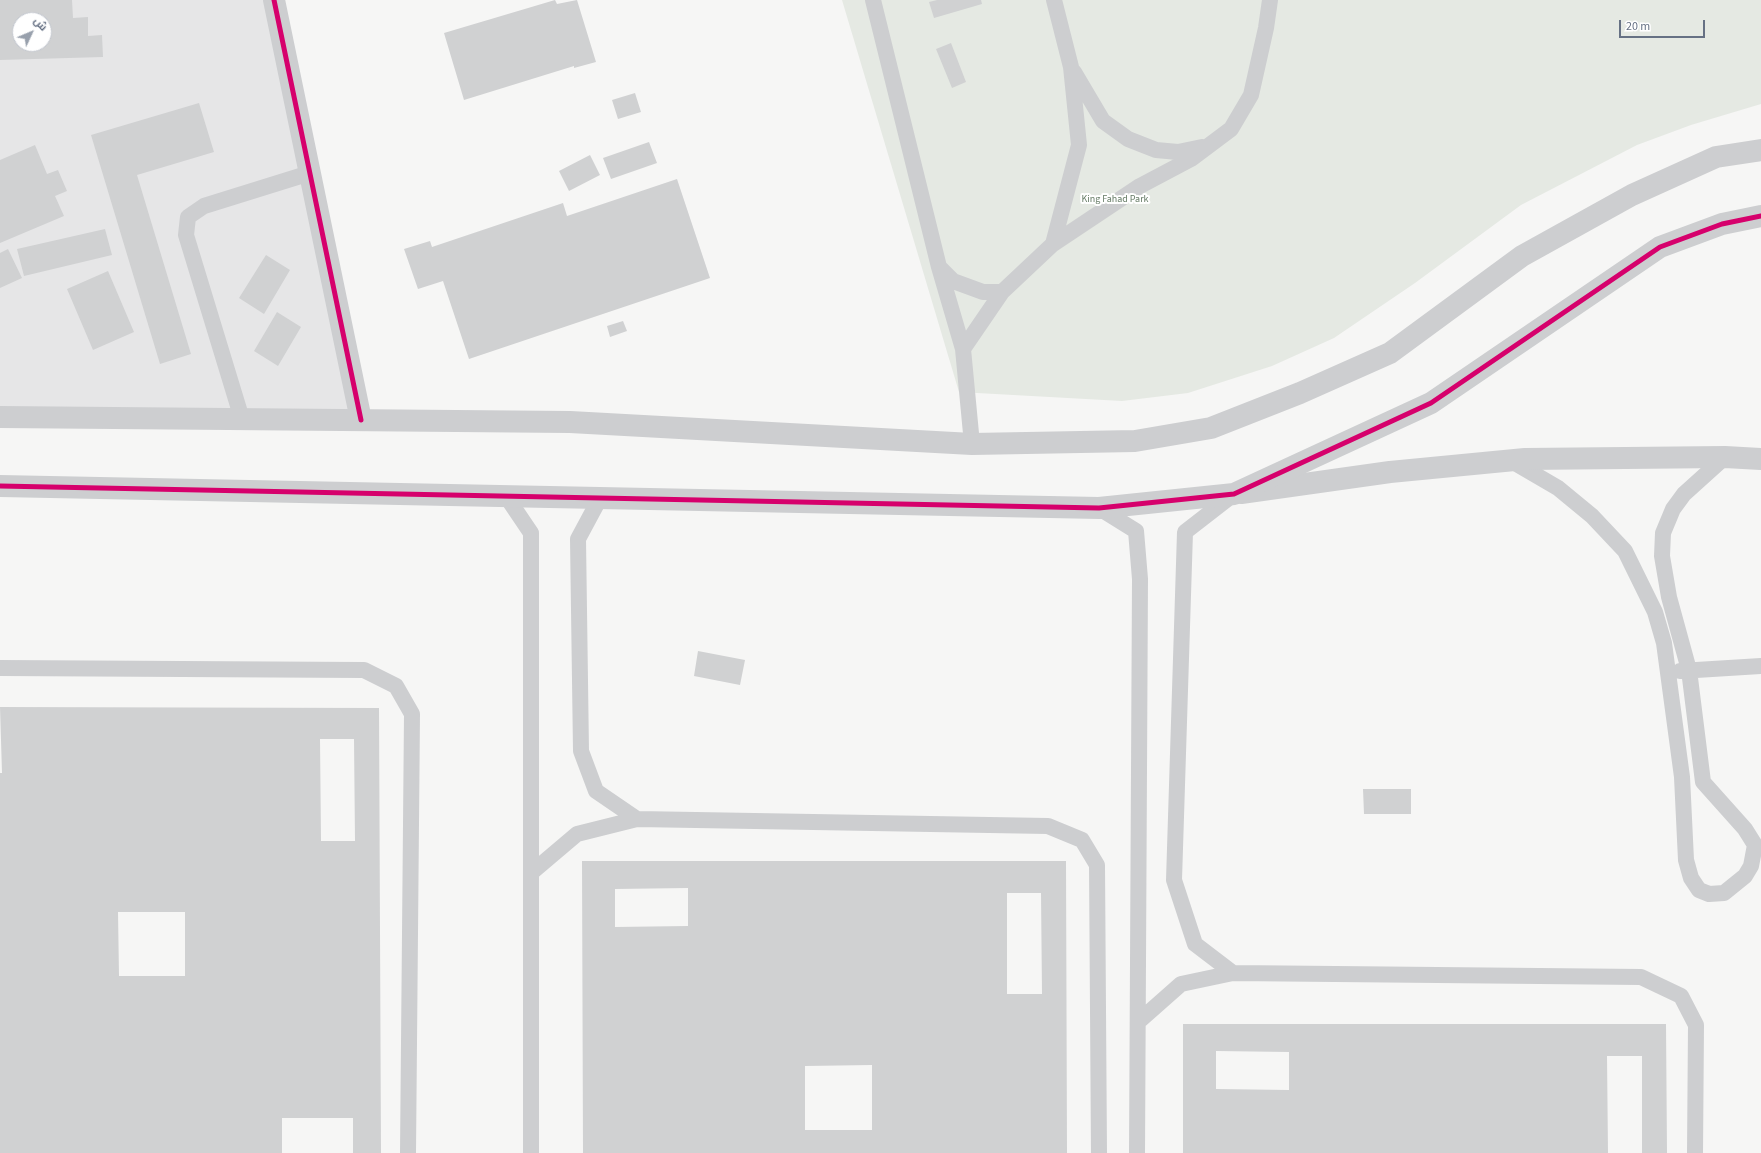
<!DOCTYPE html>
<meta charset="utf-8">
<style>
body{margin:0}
#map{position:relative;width:1761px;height:1153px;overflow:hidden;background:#f6f6f5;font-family:"Source Sans 3",Cairo,sans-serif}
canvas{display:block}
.north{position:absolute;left:12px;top:12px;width:40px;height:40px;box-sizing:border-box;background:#fff;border:1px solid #c2c6ce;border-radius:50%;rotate:46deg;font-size:11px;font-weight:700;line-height:16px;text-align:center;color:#667184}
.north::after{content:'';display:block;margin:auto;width:14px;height:18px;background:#98a0ac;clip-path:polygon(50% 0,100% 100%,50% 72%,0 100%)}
.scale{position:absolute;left:1619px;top:20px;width:86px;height:18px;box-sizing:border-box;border:2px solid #667184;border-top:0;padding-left:5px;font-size:12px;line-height:14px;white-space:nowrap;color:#667184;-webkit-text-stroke:3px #fff;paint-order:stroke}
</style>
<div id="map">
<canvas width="1761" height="1153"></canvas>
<div class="north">ش</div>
<div class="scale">20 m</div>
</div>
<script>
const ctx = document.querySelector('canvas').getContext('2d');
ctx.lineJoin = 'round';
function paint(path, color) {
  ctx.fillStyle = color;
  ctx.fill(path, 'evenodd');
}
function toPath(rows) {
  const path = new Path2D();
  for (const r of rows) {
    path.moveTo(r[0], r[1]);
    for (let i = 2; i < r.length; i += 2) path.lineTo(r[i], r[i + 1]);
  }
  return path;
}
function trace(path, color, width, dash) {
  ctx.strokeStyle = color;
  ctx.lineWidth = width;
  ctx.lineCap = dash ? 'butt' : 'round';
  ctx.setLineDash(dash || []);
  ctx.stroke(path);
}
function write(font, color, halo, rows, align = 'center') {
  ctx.font = font + ' "Source Sans 3",sans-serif';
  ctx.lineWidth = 4;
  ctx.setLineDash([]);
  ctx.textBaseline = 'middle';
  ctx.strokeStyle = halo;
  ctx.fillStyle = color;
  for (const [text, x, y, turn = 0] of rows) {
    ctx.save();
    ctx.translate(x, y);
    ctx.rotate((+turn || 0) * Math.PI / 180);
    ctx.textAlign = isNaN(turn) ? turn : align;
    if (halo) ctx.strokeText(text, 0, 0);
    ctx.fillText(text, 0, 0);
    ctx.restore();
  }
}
paint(toPath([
 [0,0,274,0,361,420,0,417],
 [20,20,44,20,44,44,20,44]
]), '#e6e6e7');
paint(toPath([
 [842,0,1761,0,1761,104,1691,125,1637,145,1521,205,1415,283,1334,338,1272,366,1188,393,1122,401,959,392]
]), '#e5e9e3');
paint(toPath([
 [0,0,72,0,73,18,88,17,88,36,102,35,103,57,0,60],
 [20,20,44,20,44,44,20,44],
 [555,0,557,4,577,0,596,62,574,68,574,66,464,100,444,33],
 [937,0,981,0,982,4,934,18,929,2],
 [951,43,966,82,952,88,936,49],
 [635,93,641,112,618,119,612,100],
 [199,103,214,152,137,175,191,354,160,364,91,135],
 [649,142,657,163,611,179,603,158],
 [35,145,47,174,58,170,67,191,55,196,64,216,0,243,0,160],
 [590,155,600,175,569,191,559,171],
 [677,179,710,278,469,359,443,281,418,289,404,249,430,241,432,247,563,203,567,216],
 [105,229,112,255,24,276,17,249],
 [8,249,22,278,0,288,0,253],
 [266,255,290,270,264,314,239,298],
 [108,271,134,332,93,350,67,289],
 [277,312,301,327,278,366,254,351],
 [623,321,627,331,610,337,607,326],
 [698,651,745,660,740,685,694,676],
 [0,707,379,708,381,1153,353,1153,353,1118,282,1118,282,1153,0,1153,0,773,2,773],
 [320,739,354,739,355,841,321,841],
 [118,912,185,912,185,976,119,976],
 [1363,789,1411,789,1411,814,1364,814],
 [582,861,1066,861,1067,1153,583,1153],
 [688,888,688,926,615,927,615,889],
 [1007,893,1041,893,1042,994,1007,994],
 [872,1065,872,1130,805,1130,805,1066],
 [1183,1024,1666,1024,1667,1153,1642,1153,1642,1056,1607,1056,1608,1153,1183,1153],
 [1216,1051,1289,1052,1289,1090,1216,1089]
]), '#d0d1d2');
trace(toPath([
 [873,0,939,267,963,349],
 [1074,72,1103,121,1128,139,1156,150,1178,152,1202,147],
 [1053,244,1079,145,1071,67,1054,0],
 [939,267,953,281,983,292,1002,292],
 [242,419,186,235,188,217,204,206,310,173],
 [972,444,963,349,1002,292,1053,244,1140,186,1191,159,1231,129,1251,95,1266,28,1270,0],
 [1510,460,1558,488,1592,516,1625,551,1655,612,1664,643,1682,777,1686,860,1691,878,1699,890,1709,894,1724,893,1745,876,1751,866,1755,845,1745,829,1703,782,1689,670,1669,597,1662,556,1663,533,1673,509,1684,494,1725,457],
 [1234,494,1185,532,1174,880,1195,944,1233,973,1641,977,1681,996,1696,1025,1695,1153],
 [506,496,531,533,531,1153],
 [600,498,578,539,581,751,596,791,637,819,1048,826,1082,840,1097,865,1099,1153],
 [1099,508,1136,531,1140,579,1137,1153],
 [0,668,364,670,396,686,412,714,408,1153],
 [1680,671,1761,666],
 [531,873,577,834,637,819],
 [1138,1022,1181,984,1233,973]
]), '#cdced0', 16);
trace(toPath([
 [274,0,361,420],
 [1241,493,1390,472,1525,459,1725,457,1761,459]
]), '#cdced0', 22);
trace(toPath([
 [0,417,570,422,972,444,1135,441,1211,428,1300,393,1390,353,1522,256,1632,195,1716,157,1761,150],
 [0,486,1099,508,1234,494,1431,403,1660,247,1722,224,1761,216]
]), '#cdced0', 22);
trace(toPath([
 [274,0,361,420],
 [0,486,1099,508,1234,494,1431,403,1660,247,1722,224,1761,216]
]), '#d6006c', 5);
write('10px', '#657b65', '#fff', [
 ["King Fahad Park",1115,200]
]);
</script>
